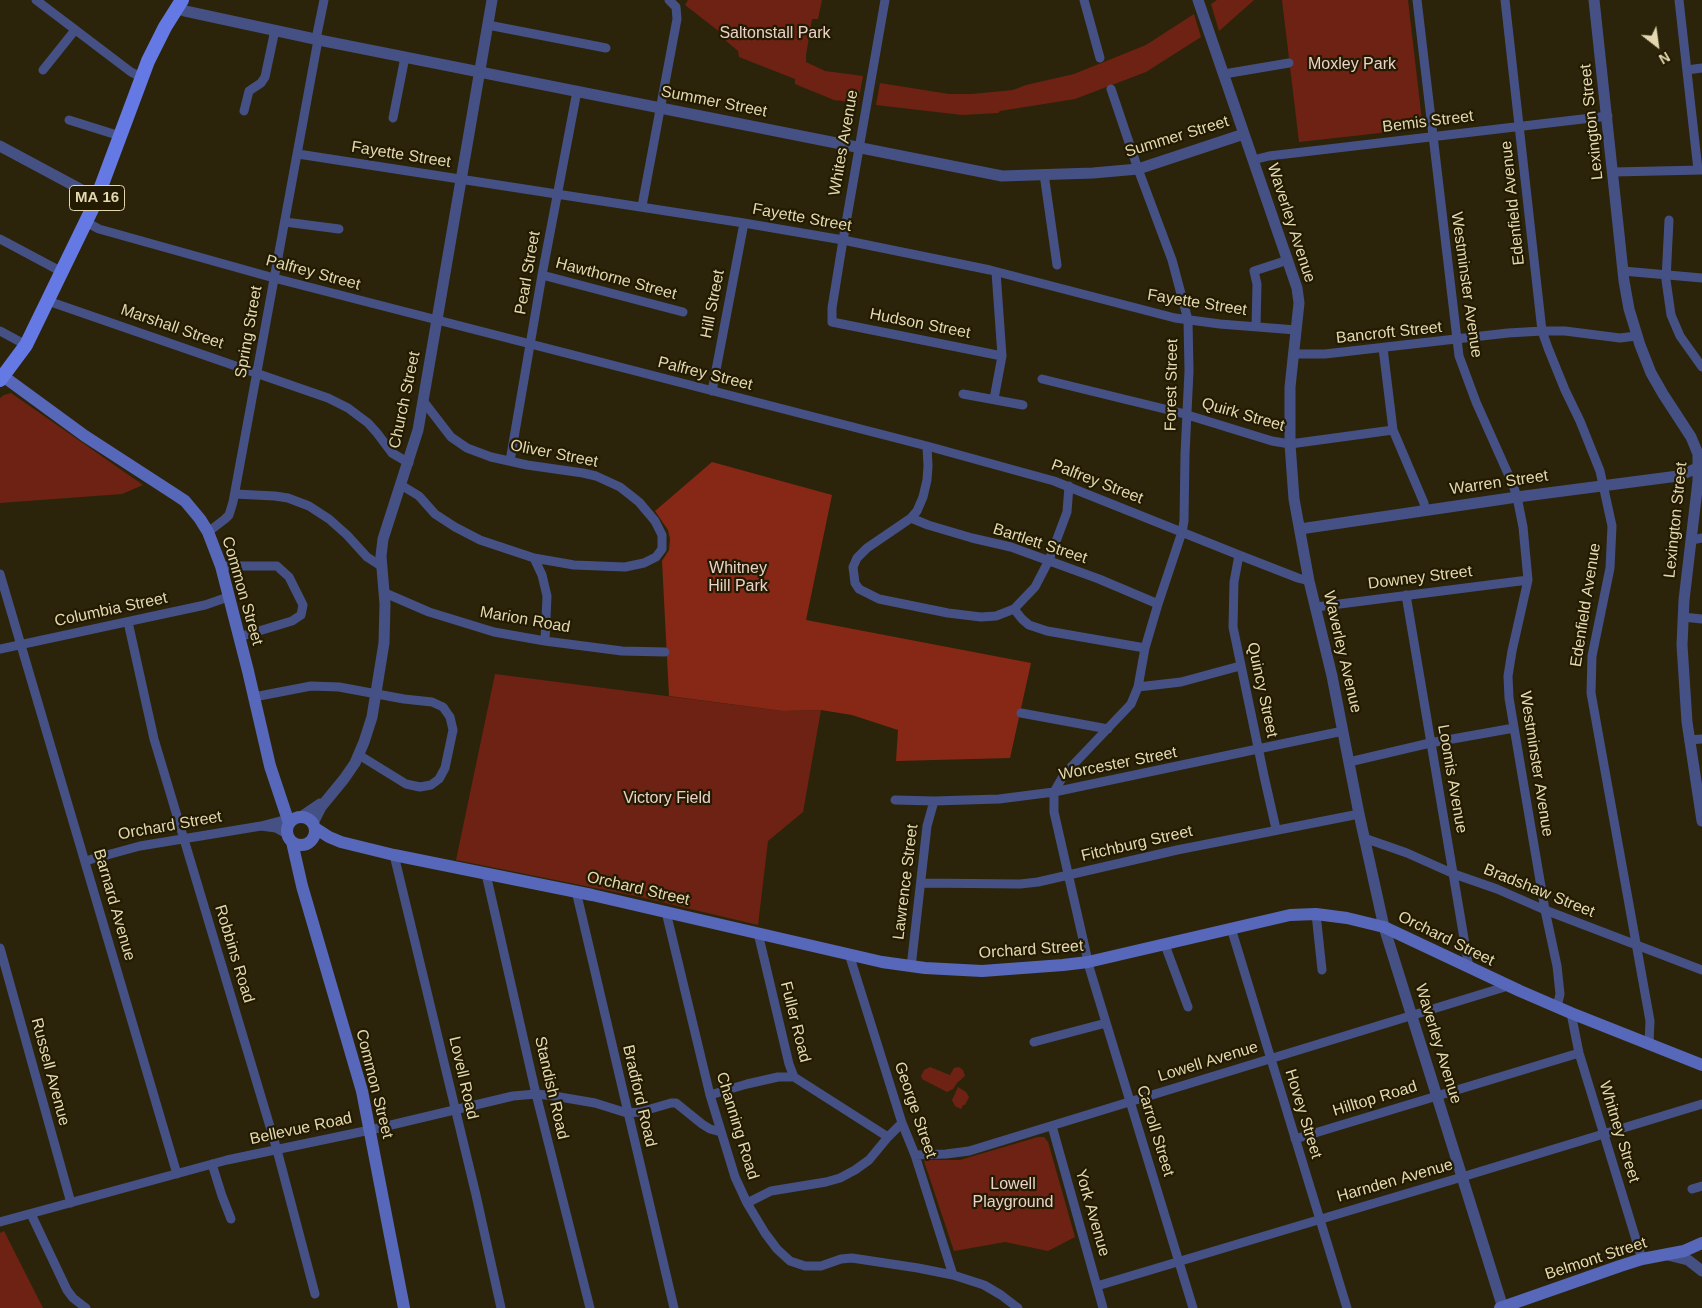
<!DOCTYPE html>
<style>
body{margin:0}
#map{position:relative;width:1702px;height:1308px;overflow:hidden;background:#2c240a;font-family:Arial,sans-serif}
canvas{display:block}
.north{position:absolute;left:1632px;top:20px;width:50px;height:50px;-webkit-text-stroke:4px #221b02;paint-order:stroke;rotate:150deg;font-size:14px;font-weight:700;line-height:20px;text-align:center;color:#e4d8b1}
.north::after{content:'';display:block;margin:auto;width:18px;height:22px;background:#e4d8b1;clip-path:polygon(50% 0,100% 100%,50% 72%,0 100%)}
</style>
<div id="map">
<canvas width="1702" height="1308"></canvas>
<div class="north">N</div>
</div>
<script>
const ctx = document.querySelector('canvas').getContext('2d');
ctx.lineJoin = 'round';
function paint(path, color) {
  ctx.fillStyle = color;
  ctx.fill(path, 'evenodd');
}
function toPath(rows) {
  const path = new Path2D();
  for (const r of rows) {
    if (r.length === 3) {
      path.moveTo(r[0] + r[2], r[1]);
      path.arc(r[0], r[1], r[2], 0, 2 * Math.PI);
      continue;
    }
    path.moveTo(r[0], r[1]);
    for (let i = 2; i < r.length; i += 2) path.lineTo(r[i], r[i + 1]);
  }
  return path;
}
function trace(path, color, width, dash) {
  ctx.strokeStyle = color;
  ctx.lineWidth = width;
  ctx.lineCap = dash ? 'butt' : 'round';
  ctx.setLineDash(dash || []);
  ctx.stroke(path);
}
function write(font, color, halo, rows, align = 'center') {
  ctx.font = font + ' Arial,sans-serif';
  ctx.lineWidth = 4.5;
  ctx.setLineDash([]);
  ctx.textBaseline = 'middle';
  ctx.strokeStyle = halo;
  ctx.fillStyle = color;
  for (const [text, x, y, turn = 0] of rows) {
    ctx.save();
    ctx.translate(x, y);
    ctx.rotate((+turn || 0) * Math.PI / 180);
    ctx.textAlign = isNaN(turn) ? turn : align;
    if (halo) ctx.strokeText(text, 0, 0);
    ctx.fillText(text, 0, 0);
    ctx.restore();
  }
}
paint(toPath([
 [688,0,822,0,818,19,812,19,806,55,806,62,825,71,863,76,858,103,834,100,795,84,795,79,739,57,738,51,725,40,725,36,685,5],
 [1217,0,1254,0,1219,31,1211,4],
 [1282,0,1408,0,1422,121,1420,127,1416,129,1299,142],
 [1194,14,1201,37,1146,72,1075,99,1000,111,998,113,962,115,876,105,880,83,949,94,972,94,1013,90,1026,85,1074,74,1146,45],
 [11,393,143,485,122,494,0,503,0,398,4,395],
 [495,674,783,711,821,710,803,812,768,841,758,925,640,897,456,860],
 [930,1067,950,1075,954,1068,959,1067,963,1070,965,1076,957,1083,953,1089,947,1092,922,1079,921,1076,924,1070],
 [958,1087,966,1092,969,1097,965,1105,963,1105,961,1109,955,1106,952,1100],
 [1038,1137,1044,1137,1048,1142,1075,1237,1048,1251,1005,1242,954,1251,924,1161,927,1160,960,1160],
 [4,1231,43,1308,0,1308,0,1233]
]), '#6e2213');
paint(toPath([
 [712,462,832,495,806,620,1031,663,1010,758,896,761,898,730,852,715,821,710,783,711,669,696,662,561,669,550,670,539,668,530,655,511]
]), '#872816');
trace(toPath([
 [36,0,131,72,141,77],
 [885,0,843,240,832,308,832,322,1002,356],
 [1084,0,1100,58],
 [1417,0,1459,356,1476,402,1513,485,1517,497,1523,527,1528,580,1512,651,1508,676,1509,698,1545,910,1557,966,1560,994,1557,1007],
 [1505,0,1542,331,1548,348,1565,390,1580,421,1600,471,1612,526,1610,568,1592,656,1591,693,1650,1021,1649,1043],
 [1679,0,1698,170],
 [488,25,606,48],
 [316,39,324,0],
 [43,70,75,30],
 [1687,70,1702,68],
 [1224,74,1289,63],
 [1111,89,1138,169,1172,260,1188,320,1189,371,1185,454,1184,521,1182,532,1158,604,1145,648,1138,687],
 [244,111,249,91,261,83,265,77,275,30],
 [393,118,405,57],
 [69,120,120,136],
 [298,154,744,223,843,240,990,270,1175,318,1220,324,1296,330],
 [1253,160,1269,156,1608,116],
 [1613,172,1702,170],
 [1044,174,1057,265],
 [642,206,677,19,676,7,669,0],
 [1669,220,1666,280,1671,315,1680,336,1702,367],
 [86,222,99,229,274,278,927,446,1054,481,1239,555,1298,578,1309,581],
 [285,222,339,229],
 [0,239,62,272],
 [1623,271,1702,278],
 [542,275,683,312],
 [48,301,328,398,348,408,368,423,377,433,392,453,409,463],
 [1256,327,1257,284,1254,271,1288,260],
 [0,331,26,345],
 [1383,348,1393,430,1424,503,1425,510],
 [1293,354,1325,354,1508,333,1542,331,1565,331,1620,338,1636,336],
 [1042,379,1181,413,1272,441,1290,444,1393,430],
 [712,391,744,223],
 [963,394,1023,405],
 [994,399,1002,356,996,272],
 [927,446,928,466,927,480,923,497,917,511,911,518,867,548,857,558,853,567,855,583,859,589,879,599,948,613,981,617,996,616,1014,609,1035,587,1049,560,1067,512,1069,486],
 [510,461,542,275,577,91],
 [401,485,419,496,435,514,455,527,480,540,534,558,574,565,625,567,644,563,656,557,662,549,662,535,655,521,639,502,620,487,596,476,583,473,527,465,491,457,467,448,451,437,424,402],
 [235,494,275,496,288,498,309,506,329,519,347,535,367,557,381,566],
 [911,518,928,525,972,538,1011,547,1099,579,1158,604],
 [208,532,225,519,229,515,233,502,318,40],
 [1692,540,1702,538],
 [1239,555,1234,582,1233,627,1264,776,1276,829],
 [534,558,542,575,547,596,545,641],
 [221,566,277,566,289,577,303,605,301,615,292,621,239,637],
 [0,574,177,1174],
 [385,593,429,612,494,632,545,641,622,651,665,652],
 [1406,595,1469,968],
 [1316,607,1528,580],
 [1014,609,1022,619,1029,625,1047,631,1145,648],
 [1683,617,1702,619],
 [128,622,154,739,277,1150,315,1294],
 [0,649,205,605,228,597],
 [254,697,311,686,339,687,404,699,432,702,443,707,450,717,453,730,445,768,439,779,431,785,420,787,406,784,359,755],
 [1021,713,1108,729],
 [1689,740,1702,739],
 [1349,762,1430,743,1514,728],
 [895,800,934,801,999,799,1054,792,1343,731],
 [287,834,276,828,261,826,280,821,289,823],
 [1364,838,1407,853,1454,874,1497,889,1545,910,1702,970],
 [394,855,476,1195,501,1308],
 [85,861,140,846,261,826],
 [486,874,536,1094,590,1308],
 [921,883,1020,884,1038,882,1177,850,1359,814],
 [576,891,674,1308],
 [666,912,710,1095,735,1177,747,1203,765,1233,777,1249,790,1261,805,1266,821,1266,841,1259,852,1258,918,1268,953,1275,984,1285,1001,1295,1018,1308],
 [1316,914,1322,970],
 [1231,928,1347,1308],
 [758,933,789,1064,794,1077,888,1137,902,1123],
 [1165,945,1188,1007],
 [0,948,71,1203],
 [849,954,902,1123,915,1155,953,1275],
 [911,967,927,826,934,801],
 [1571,1013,1579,1053,1642,1259],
 [1034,1042,1106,1023],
 [710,1095,747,1084,778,1077,794,1077],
 [1052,1126,1103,1308],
 [1295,1139,1579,1053],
 [915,1155,946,1154,969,1151,1508,986],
 [212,1164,222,1196,231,1219],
 [1692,1189,1702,1186],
 [747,1203,771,1191,826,1182,840,1178,855,1170,869,1160,888,1137],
 [31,1214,67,1290,73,1298,86,1308],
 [0,1222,227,1160,370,1130,513,1096,536,1094,554,1096,595,1103,627,1113,640,1112,671,1103,676,1103,702,1124,710,1129,721,1132],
 [1097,1286,1462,1177,1702,1104],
 [1193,1308,1090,970,1054,812,1054,792,1062,778,1072,766,1131,704,1138,687,1181,682,1240,666]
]), '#455185', 9);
trace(toPath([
 [1198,0,1297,288,1299,303,1290,387,1290,444,1294,499,1309,581,1332,676,1359,814,1384,927,1503,1308],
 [1594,0,1624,281,1629,309,1640,345,1651,373,1663,394,1691,437,1698,454,1698,481,1684,600,1682,645,1687,722,1702,821],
 [177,8,185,11,324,41,1002,176,1093,173,1138,169,1244,134],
 [0,146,97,198],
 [1300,529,1517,497,1678,476,1702,466],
 [301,817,320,804],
 [313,823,321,807,344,779,355,763,364,742,372,717,384,643,385,604,381,556,383,539,418,430,492,0],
 [1668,1255,1688,1260,1702,1271]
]), '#455185', 11);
trace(toPath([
 [3,376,85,436,176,495,185,501,200,519,208,532,221,566,248,671,270,766,289,823],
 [301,831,14],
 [315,828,329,837,341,842,394,855,592,895,882,962,925,968,982,971,1063,965,1088,962,1290,915,1316,914,1347,918,1384,927,1520,991,1571,1013,1702,1065],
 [292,842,302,886,362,1091,404,1308],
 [1500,1308,1620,1266,1642,1259,1684,1251,1702,1243]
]), '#5768bb', 12);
trace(toPath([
 [0,380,26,345,95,203,148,61,165,27,182,0]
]), '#6579e5', 14);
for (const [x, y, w] of [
 [97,198,55]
]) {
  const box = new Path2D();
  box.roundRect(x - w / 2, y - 12.5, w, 25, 4);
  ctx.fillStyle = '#221b02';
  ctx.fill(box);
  trace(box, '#e4d8b1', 1);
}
write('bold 15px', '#e4d8b1', null, [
 ["MA 16",97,198]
]);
write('16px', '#ecd1ca', '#221b02', [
 ["Saltonstall Park",775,34],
 ["Moxley Park",1352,65],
 ["Whitney",738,569],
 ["Hill Park",738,587],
 ["Victory Field",667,799],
 ["Lowell",1013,1185],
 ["Playground",1013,1203]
]);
write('16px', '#e4d8b1', '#221b02', [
 ["Summer Street",714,102,11],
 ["Bemis Street",1428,122,-7],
 ["Lexington Street",1592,122,-96],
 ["Summer Street",1177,137,-17],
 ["Whites Avenue",844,143,-80],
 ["Fayette Street",401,155,9],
 ["Edenfield Avenue",1513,203,-96],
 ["Fayette Street",802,218,10],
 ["Waverley Avenue",1291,223,72],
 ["Palfrey Street",313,273,15],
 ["Pearl Street",528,273,-80],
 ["Hawthorne Street",616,279,15],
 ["Westminster Avenue",1466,285,82],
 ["Fayette Street",1197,303,9],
 ["Hill Street",713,304,-79],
 ["Hudson Street",920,324,11],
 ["Marshall Street",172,327,19],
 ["Spring Street",249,332,-80],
 ["Bancroft Street",1389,333,-6],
 ["Palfrey Street",705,374,14],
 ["Forest Street",1172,385,-89],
 ["Church Street",405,400,-78],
 ["Quirk Street",1243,415,16],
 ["Oliver Street",554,454,11],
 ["Palfrey Street",1097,482,21],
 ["Warren Street",1499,483,-8],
 ["Lexington Street",1676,520,-84],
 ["Bartlett Street",1040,544,18],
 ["Downey Street",1420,578,-7],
 ["Common Street",242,591,74],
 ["Edenfield Avenue",1586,605,-81],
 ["Columbia Street",111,610,-12],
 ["Marion Road",525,620,10],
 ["Waverley Avenue",1342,652,77],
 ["Quincy Street",1262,690,78],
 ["Worcester Street",1118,764,-11],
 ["Westminster Avenue",1536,764,81],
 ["Loomis Avenue",1452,779,80],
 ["Orchard Street",170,826,-10],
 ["Fitchburg Street",1137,844,-13],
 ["Lawrence Street",906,882,-83],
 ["Orchard Street",638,889,13],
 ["Bradshaw Street",1539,891,22],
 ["Barnard Avenue",114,905,74],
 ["Orchard Street",1446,939,26],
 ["Orchard Street",1031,950,-4],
 ["Robbins Road",234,954,73],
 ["Fuller Road",795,1022,76],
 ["Waverley Avenue",1438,1044,73],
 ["Lowell Avenue",1208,1062,-17],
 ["Russell Avenue",50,1072,75],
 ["Lovell Road",463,1078,77],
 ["Common Street",374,1084,76],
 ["Standish Road",551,1088,77],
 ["Bradford Road",639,1096,77],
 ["Hilltop Road",1375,1099,-17],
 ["George Street",915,1110,71],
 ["Hovey Street",1303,1114,73],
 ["Channing Road",737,1126,73],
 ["Bellevue Road",301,1129,-12],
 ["Carroll Street",1155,1131,73],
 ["Whitney Street",1619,1132,73],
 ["Harnden Avenue",1395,1181,-16],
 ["York Avenue",1092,1213,74],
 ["Belmont Street",1596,1259,-18]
]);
</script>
